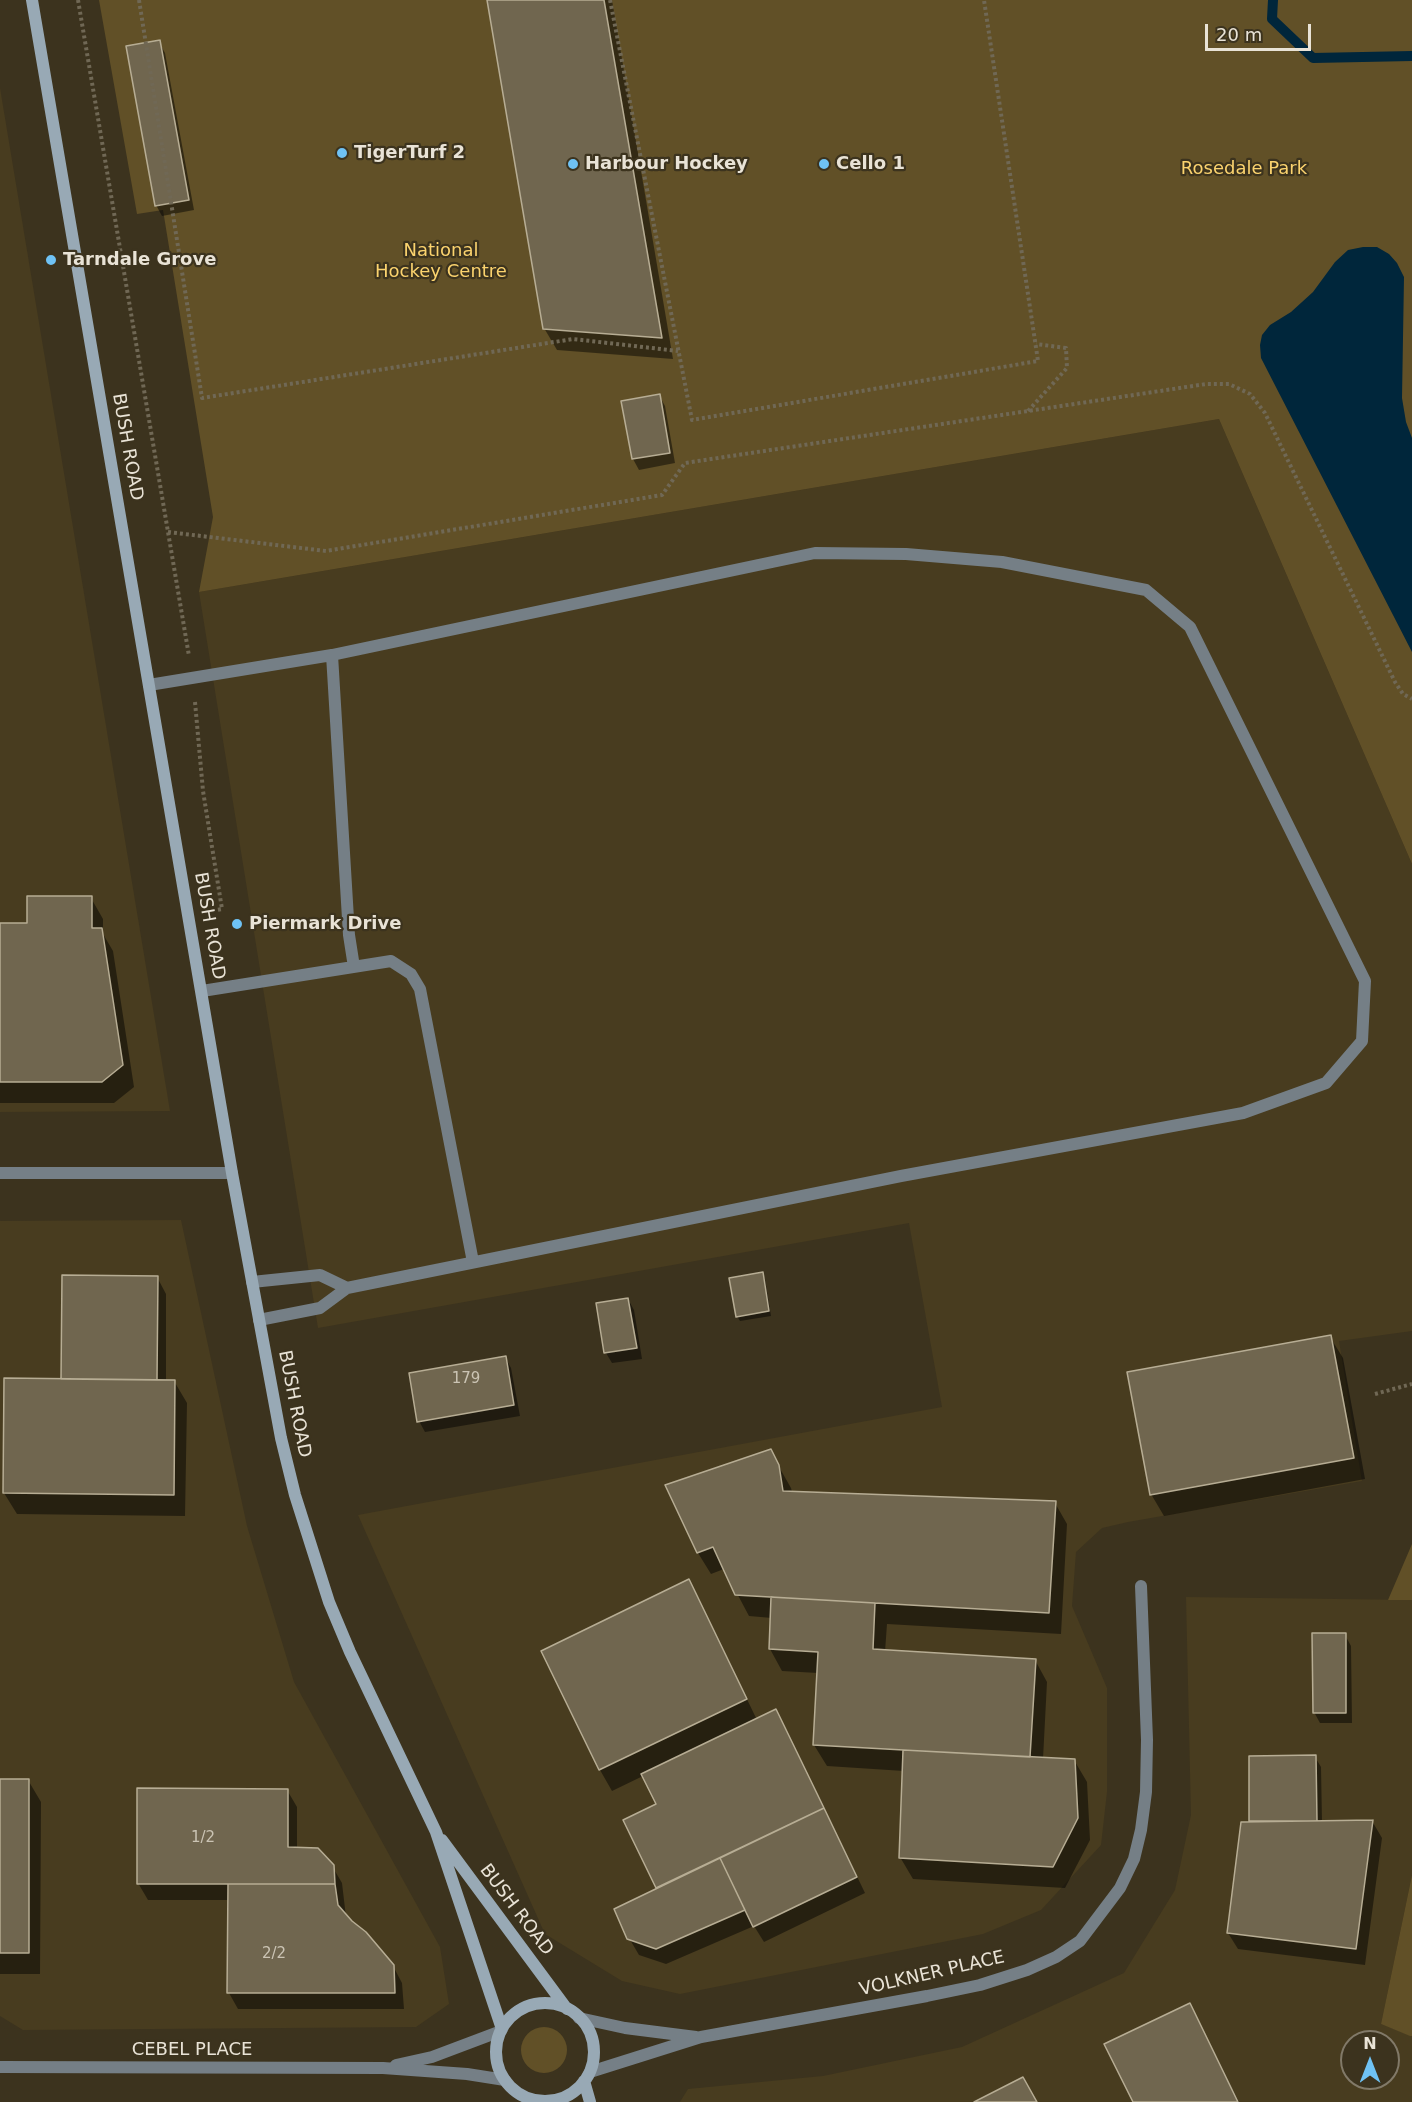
<!DOCTYPE html>
<style>
body{margin:0}
#map{position:relative;width:1412px;height:2102px;overflow:hidden;background:#3c331e;font-family:"DejaVu Sans",sans-serif}
canvas{display:block}
.north{position:absolute;left:1340px;top:2030px;width:60px;height:60px;box-sizing:border-box;background:#3c331e;border:2px solid #817968;border-radius:50%;rotate:0deg;font-size:16px;font-weight:700;line-height:24px;text-align:center;color:#e9e3d6}
.north::after{content:'';display:block;margin:auto;width:21px;height:27px;background:#6fc2f4;clip-path:polygon(50% 0,100% 100%,50% 72%,0 100%)}
.scale{position:absolute;left:1205px;top:24px;width:106px;height:27px;box-sizing:border-box;border:3px solid #e9e3d6;border-top:0;padding-left:8px;font-size:18px;line-height:21px;white-space:nowrap;color:#e9e3d6;-webkit-text-stroke:4px #3c331e;paint-order:stroke}
</style>
<div id="map">
<canvas width="1412" height="2102"></canvas>
<div class="north">N</div>
<div class="scale">20 m</div>
</div>
<script>
const ctx = document.querySelector('canvas').getContext('2d');
ctx.lineJoin = 'round';
function paint(path, color) {
  ctx.fillStyle = color;
  ctx.fill(path, 'evenodd');
}
function toPath(rows) {
  const path = new Path2D();
  for (const r of rows) {
    if (r.length === 3) {
      path.moveTo(r[0] + r[2], r[1]);
      path.arc(r[0], r[1], r[2], 0, 2 * Math.PI);
      continue;
    }
    path.moveTo(r[0], r[1]);
    for (let i = 2; i < r.length; i += 2) path.lineTo(r[i], r[i + 1]);
  }
  return path;
}
function trace(path, color, width, dash) {
  ctx.strokeStyle = color;
  ctx.lineWidth = width;
  ctx.lineCap = dash ? 'butt' : 'round';
  ctx.setLineDash(dash || []);
  ctx.stroke(path);
}
function write(font, color, halo, rows, align = 'center') {
  ctx.font = font + ' "DejaVu Sans",sans-serif';
  ctx.lineWidth = 4.5;
  ctx.setLineDash([]);
  ctx.textBaseline = 'middle';
  ctx.strokeStyle = halo;
  ctx.fillStyle = color;
  for (const [text, x, y, turn = 0] of rows) {
    ctx.save();
    ctx.translate(x, y);
    ctx.rotate((+turn || 0) * Math.PI / 180);
    ctx.textAlign = isNaN(turn) ? turn : align;
    if (halo) ctx.strokeText(text, 0, 0);
    ctx.fillText(text, 0, 0);
    ctx.restore();
  }
}
paint(toPath([
 [0,88,170,1111,0,1112],
 [1219,419,1412,864,1412,1331,1339,1341,1362,1481,1128,1522,1102,1528,1076,1552,1072,1606,1107,1688,1107,1792,1101,1845,1041,1910,983,1934,680,1994,622,1981,545,1934,358,1515,942,1407,909,1223,318,1328,199,592],
 [181,1220,247,1526,294,1682,440,1947,449,2004,416,2027,23,2030,0,2016,0,1221],
 [1186,1597,1412,1600,1412,1875,1381,2024,1412,2036,1412,2102,680,2102,688,2089,823,2076,962,2047,1124,1973,1175,1890,1191,1815],
 [1352,2042,1388,2042,1388,2078,1352,2078]
]), '#483c1f');
paint(toPath([
 [99,0,1412,0,1412,864,1219,419,199,592,213,517,163,210,137,214],
 [1412,1544,1412,1600,1388,1600],
 [1412,1875,1412,2036,1410,2036,1381,2024],
 [544,2050,23]
]), '#615027');
paint(toPath([
 [1363,247,1377,247,1389,254,1397,263,1404,277,1402,398,1406,422,1412,438,1412,652,1261,358,1260,345,1262,335,1270,325,1291,312,1313,292,1335,262,1348,250]
]), '#00263b');
paint(toPath([
 [488,0,612,0,673,359,557,350,544,328],
 [159,42,165,53,194,210,162,216,156,205],
 [659,395,665,406,675,463,639,470,633,459],
 [91,898,103,919,103,934,113,951,134,1087,114,1103,0,1103,0,925,28,925],
 [762,1274,765,1279,771,1316,740,1321,737,1316],
 [157,1277,166,1294,166,1381,174,1381,187,1403,185,1516,17,1514,4,1493,63,1380],
 [628,1299,634,1310,642,1359,612,1363,606,1353],
 [1330,1337,1343,1358,1365,1479,1164,1516,1151,1494],
 [505,1357,511,1368,520,1416,425,1432,419,1421],
 [770,1451,791,1488,792,1492,1055,1503,1067,1524,1061,1634,887,1624,885,1652,1035,1660,1047,1682,1043,1759,1074,1760,1087,1782,1090,1840,1065,1888,913,1879,900,1857,904,1771,827,1766,814,1745,818,1673,782,1671,770,1649,772,1618,749,1616,724,1569,711,1574,698,1553],
 [688,1581,700,1602,757,1720,775,1711,787,1732,865,1893,764,1942,754,1926,666,1964,639,1955,629,1938,658,1889,625,1821,658,1805,643,1776,612,1791,600,1770,543,1651],
 [1345,1635,1351,1646,1352,1723,1320,1723,1314,1712],
 [1315,1757,1321,1767,1322,1822,1372,1821,1382,1838,1365,1965,1238,1949,1228,1933,1252,1823,1251,1821],
 [0,1780,28,1780,41,1802,40,1974,0,1974],
 [287,1790,297,1807,297,1849,332,1866,342,1883,346,1917,393,1966,402,1983,404,2009,238,2009,229,1993,229,1900,148,1900,138,1883],
 [1190,2005,1239,2102,1134,2102]
]), '#0007');
trace(toPath([
 [1273,0,1272,19,1313,58,1412,56]
]), '#00263b', 10);
const building = toPath([
 [487,0,604,0,662,338,543,329,487,0],
 [160,40,189,200,155,206,126,46,160,40],
 [660,394,670,453,632,459,621,401,660,394],
 [27,896,92,896,92,928,102,928,123,1065,102,1082,0,1082,0,923,27,923,27,896],
 [763,1272,769,1311,736,1317,729,1278,763,1272],
 [62,1275,158,1276,157,1380,61,1379,62,1275],
 [628,1298,637,1348,604,1353,596,1303,628,1298],
 [1331,1335,1354,1458,1150,1495,1127,1372,1331,1335],
 [506,1356,514,1405,417,1422,409,1373,506,1356],
 [4,1378,175,1380,174,1495,3,1493,4,1378],
 [771,1449,779,1465,783,1491,1056,1501,1049,1613,735,1595,713,1547,697,1553,665,1485,771,1449],
 [689,1579,747,1699,599,1770,541,1651,689,1579],
 [771,1597,875,1603,873,1649,1036,1659,1030,1757,813,1745,818,1652,769,1649,771,1597],
 [1312,1633,1346,1633,1346,1713,1313,1713,1312,1633],
 [776,1709,824,1808,656,1888,623,1820,656,1804,641,1774,776,1709],
 [903,1750,1075,1759,1078,1818,1053,1867,899,1858,903,1750],
 [1316,1755,1317,1821,1249,1821,1249,1756,1316,1755],
 [0,1779,29,1779,29,1953,0,1953,0,1779],
 [137,1788,288,1789,288,1847,318,1848,334,1865,335,1884,137,1884,137,1788],
 [824,1808,857,1877,753,1927,720,1858,824,1808],
 [1373,1820,1356,1949,1227,1933,1241,1822,1373,1820],
 [720,1858,745,1910,656,1949,627,1939,614,1909,720,1858],
 [228,1884,335,1884,338,1905,352,1921,366,1932,394,1965,395,1993,227,1993,228,1884],
 [1190,2003,1238,2102,1133,2102,1104,2044,1190,2003],
 [1023,2077,1037,2102,974,2102,1023,2077]
]);
paint(building, '#70664f');
trace(building, '#b7ad94', 1.5);
trace(toPath([
 [78,0,189,656],
 [139,0,202,398,573,339,678,351],
 [610,0,692,420,1038,361,984,0],
 [1028,411,1067,368,1066,348,1036,344],
 [168,532,326,551,662,495,685,463,1206,384,1229,384,1250,394,1265,413,1395,682,1403,694,1412,699],
 [195,702,203,791,222,909,211,911],
 [1375,1394,1412,1384]
]), '#706855', 4, [3, 3]);
trace(toPath([
 [332,655,349,935,354,967],
 [149,685,332,655,815,553,906,554,1002,562,1146,590,1190,627,1365,981,1362,1041,1326,1083,1243,1113,901,1176,347,1288,320,1308,259,1320],
 [202,991,391,961,411,974,420,989,473,1262],
 [252,1282,320,1275,347,1288]
]), '#757f86', 12);
trace(toPath([
 [0,1173,232,1173],
 [579,2018,625,2028,696,2037],
 [396,2065,432,2057,501,2031],
 [0,2067,383,2068,467,2074,505,2080],
 [590,2072,701,2037,927,1996,980,1985,1027,1970,1056,1957,1080,1941,1120,1888,1134,1859,1141,1830,1146,1792,1147,1740,1141,1586]
]), '#757f86', 12);
trace(toPath([
 [32,0,232,1173,281,1438,295,1495,329,1602,350,1652,436,1832,502,2029],
 [442,1840,567,2009],
 [545,2052,49],
 [584,2081,590,2102]
]), '#98a9b5', 12);
for (const [x, y, r, color] of [
 [342,153,6,"#6fc2f4"],
 [573,164,6,"#6fc2f4"],
 [824,164,6,"#6fc2f4"],
 [51,260,6,"#6fc2f4"],
 [237,924,6,"#6fc2f4"]
]) {
  const dot = new Path2D();
  dot.arc(x, y, r, 0, 2 * Math.PI);
  ctx.fillStyle = color;
  ctx.fill(dot);
  trace(dot, '#3c331e', 2);
}
write('15px', '#cbc4b4', null, [
 ["179",466,1379],
 ["1/2",203,1838],
 ["2/2",274,1954]
]);
write('bold 18px', '#e9e3d6', '#3c331e', [
 ["TigerTurf 2",354,153],
 ["Harbour Hockey",585,164],
 ["Cello 1",836,164],
 ["Tarndale Grove",63,260],
 ["Piermark Drive",249,924]
], 'left');
write('18px', '#fbd36e', '#3c331e', [
 ["Rosedale Park",1244,169],
 ["National",441,251],
 ["Hockey Centre",441,272]
]);
write('18px', '#e9e3d6', '#3c331e', [
 ["BUSH ROAD",127,447,80],
 ["BUSH ROAD",209,926,80],
 ["BUSH ROAD",294,1404,79],
 ["BUSH ROAD",516,1910,53],
 ["VOLKNER PLACE",932,1974,-13],
 ["CEBEL PLACE",192,2050]
]);
</script>
